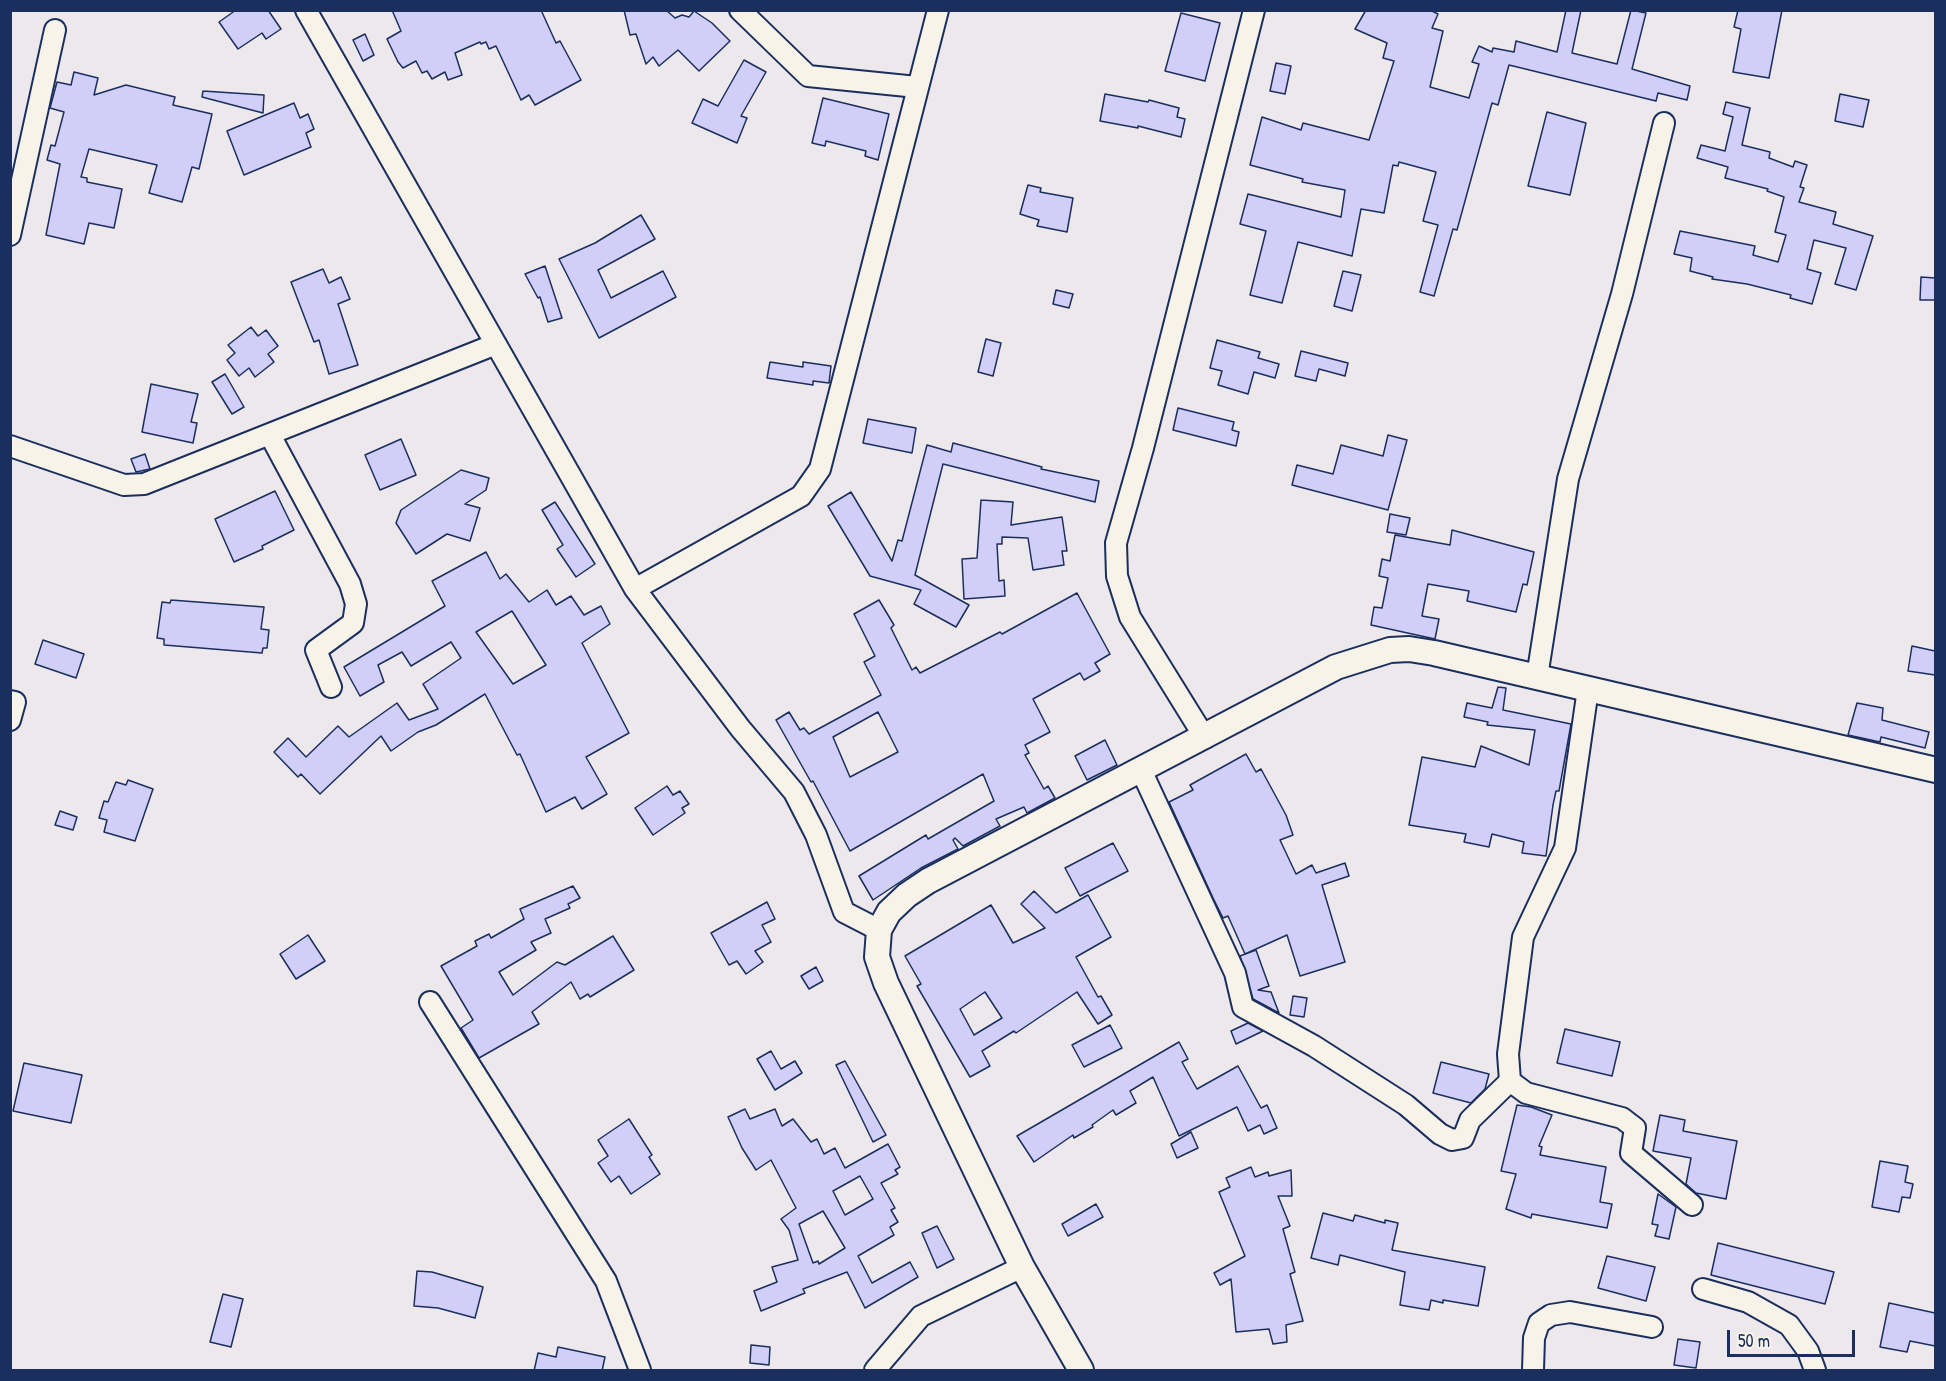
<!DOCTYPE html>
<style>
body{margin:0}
#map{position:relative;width:1946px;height:1381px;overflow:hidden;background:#ece8ec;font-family:"Patrick Hand",sans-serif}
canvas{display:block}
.frame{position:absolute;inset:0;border:12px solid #1b2f5e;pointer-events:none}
.scale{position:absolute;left:1727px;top:1330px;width:128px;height:27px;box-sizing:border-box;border:3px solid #1b2f5e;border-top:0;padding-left:8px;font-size:18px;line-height:21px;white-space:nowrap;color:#1b2f5e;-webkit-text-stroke:4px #f7f3e8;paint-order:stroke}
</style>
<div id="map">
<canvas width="1946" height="1381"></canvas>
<div class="frame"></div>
<div class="scale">50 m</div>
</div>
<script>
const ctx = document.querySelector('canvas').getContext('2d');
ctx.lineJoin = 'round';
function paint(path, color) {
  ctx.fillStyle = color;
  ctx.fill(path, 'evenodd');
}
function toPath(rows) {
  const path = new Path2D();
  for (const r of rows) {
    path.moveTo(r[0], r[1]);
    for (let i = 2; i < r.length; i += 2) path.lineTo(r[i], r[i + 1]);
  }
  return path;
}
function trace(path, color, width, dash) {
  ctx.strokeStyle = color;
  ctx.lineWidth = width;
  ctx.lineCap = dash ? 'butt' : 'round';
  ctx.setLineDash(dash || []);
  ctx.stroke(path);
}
const building = toPath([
 [236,10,268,10,281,29,266,39,262,33,238,49,219,22,236,10],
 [392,10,541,10,556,43,560,41,581,80,535,105,529,95,521,100,496,46,489,49,486,42,481,44,480,42,455,53,462,75,448,80,445,72,432,79,427,71,422,73,416,61,403,68,398,62,387,39,401,31,392,10],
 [624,10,666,10,675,18,682,15,689,17,694,11,712,23,730,41,699,71,678,50,659,66,653,57,646,64,636,34,630,35,624,10],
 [1366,10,1430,10,1438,14,1432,28,1443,31,1430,87,1469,98,1479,64,1472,62,1479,46,1492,52,1493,48,1514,52,1516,41,1557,52,1566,10,1581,10,1572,53,1617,64,1631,10,1646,13,1632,69,1690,86,1687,100,1658,93,1656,101,1509,65,1498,105,1492,103,1457,230,1453,229,1434,296,1420,292,1438,225,1423,221,1436,172,1399,162,1398,166,1393,165,1384,213,1361,209,1352,256,1298,242,1282,303,1250,295,1266,231,1240,224,1248,194,1341,217,1345,190,1302,182,1303,179,1250,165,1262,117,1301,130,1303,123,1369,140,1394,61,1383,58,1387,43,1355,29,1366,10],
 [1738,10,1782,10,1769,78,1733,72,1741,29,1734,27,1738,10],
 [1181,13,1220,23,1205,81,1165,71,1181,13],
 [365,34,374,55,363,61,353,40,365,34],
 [744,60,766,72,741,116,747,118,737,143,692,123,703,99,718,106,744,60],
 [1276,63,1291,66,1285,94,1270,91,1276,63],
 [74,72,98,78,94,95,126,85,175,97,173,105,212,114,199,169,192,167,182,202,149,193,157,165,89,149,81,177,87,178,87,182,122,189,114,228,89,223,84,244,46,235,60,164,47,160,51,145,55,146,64,112,50,108,57,82,71,85,74,72],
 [203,91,264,95,263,113,202,97,203,91],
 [1105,94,1148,102,1149,100,1179,108,1177,117,1185,119,1181,137,1138,126,1138,128,1100,121,1105,94],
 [1840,94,1869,100,1863,127,1835,121,1840,94],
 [823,98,889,114,878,160,865,156,866,151,826,141,825,146,812,143,823,98],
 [1726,102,1750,108,1742,145,1770,152,1769,158,1793,167,1795,161,1807,165,1800,187,1804,188,1799,202,1836,212,1833,224,1873,236,1856,290,1835,284,1846,248,1814,240,1807,269,1821,273,1812,304,1790,298,1791,295,1747,284,1712,279,1713,277,1690,271,1692,258,1674,254,1680,231,1755,246,1753,255,1778,262,1786,235,1775,232,1784,197,1767,191,1768,189,1725,178,1728,167,1697,158,1701,145,1725,151,1733,117,1723,114,1726,102],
 [294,103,300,118,308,114,314,129,306,133,311,147,244,175,227,131,294,103],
 [1547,112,1586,123,1570,195,1528,186,1547,112],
 [1028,185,1041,188,1040,192,1073,198,1067,232,1037,226,1039,220,1020,214,1028,185],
 [641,215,655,239,598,270,611,298,663,271,676,297,599,338,559,259,595,243,641,215],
 [545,266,562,318,548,322,540,297,538,298,525,274,545,266],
 [323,269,329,283,341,277,350,299,338,304,358,365,329,374,319,340,314,342,291,282,323,269],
 [1343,271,1361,275,1352,311,1334,306,1343,271],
 [1921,277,1935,278,1935,300,1920,300,1921,277],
 [1056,290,1073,294,1069,308,1053,304,1056,290],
 [251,327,258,336,266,330,278,346,268,354,274,362,255,377,249,368,239,376,227,360,235,353,228,345,251,327],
 [986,339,1001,343,993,376,978,372,986,339],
 [1217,340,1260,352,1258,358,1279,364,1275,378,1254,372,1248,394,1218,385,1222,371,1210,368,1217,340],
 [1301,351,1348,363,1345,376,1319,369,1316,381,1295,376,1301,351],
 [770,362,803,367,803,362,831,366,829,383,813,381,813,385,767,378,770,362],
 [225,374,244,407,232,414,212,382,225,374],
 [151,384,198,394,191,422,197,423,193,443,142,432,151,384],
 [1178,408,1234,422,1232,430,1239,432,1236,446,1173,430,1178,408],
 [868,419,916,428,912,453,863,443,868,419],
 [1388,435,1407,440,1388,510,1292,485,1297,465,1333,474,1341,445,1383,456,1388,435],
 [401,439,416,475,380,490,365,455,401,439],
 [953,443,1042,467,1041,469,1099,481,1095,502,943,464,915,575,969,605,956,627,914,604,921,590,870,576,828,506,851,492,892,561,898,540,902,541,927,445,951,452,953,443],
 [145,454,150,469,136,472,131,459,145,454],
 [461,470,489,478,486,490,465,504,480,508,470,541,447,534,416,554,396,523,401,510,461,470],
 [275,491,294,530,262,546,263,549,234,562,215,519,275,491],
 [981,500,1013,502,1011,525,1062,517,1067,551,1062,551,1064,565,1033,570,1028,538,1002,537,1002,544,997,544,999,581,1004,580,1005,596,964,599,962,559,977,558,981,500],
 [555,502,595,564,576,577,557,549,563,545,542,510,555,502],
 [1390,514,1410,518,1406,535,1387,532,1390,514],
 [1452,530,1534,552,1527,585,1523,584,1516,612,1467,601,1469,591,1428,584,1422,616,1439,619,1435,639,1371,625,1374,607,1382,608,1388,578,1379,576,1382,559,1390,561,1395,535,1450,545,1452,530],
 [486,552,500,579,506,574,529,602,547,590,556,605,571,596,584,615,601,606,610,624,582,643,629,733,586,757,607,794,582,809,575,797,546,812,520,754,517,755,485,694,436,725,418,732,391,751,381,736,320,794,301,774,298,777,274,752,288,738,306,757,338,726,349,737,397,703,409,720,438,709,423,684,461,658,451,642,411,666,402,652,378,665,384,682,360,696,344,667,445,606,432,581,486,552],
 [512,611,546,665,513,684,476,632,512,611],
 [1077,593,1110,654,1095,663,1100,671,1084,680,1080,673,1033,699,1050,732,1025,745,1029,753,1025,755,1044,789,1048,786,1055,798,1027,813,1024,807,996,819,1000,826,963,846,955,838,953,840,958,849,921,868,873,900,859,876,926,835,928,839,994,801,983,774,850,851,813,781,811,782,776,720,789,712,800,730,804,728,809,734,881,695,864,662,875,656,854,614,879,600,894,625,891,628,912,670,916,667,920,673,1000,632,1002,634,1077,593],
 [878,712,898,752,850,777,833,737,878,712],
 [171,600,264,607,261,629,269,630,267,648,263,648,262,653,164,645,164,639,157,638,162,602,170,603,171,600],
 [43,640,84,654,76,678,35,664,43,640],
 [1912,646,1935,651,1935,675,1908,671,1912,646],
 [1498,687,1506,688,1503,710,1571,724,1559,791,1556,791,1553,805,1546,856,1522,853,1524,842,1492,834,1489,847,1464,842,1466,834,1409,825,1422,757,1475,767,1481,746,1529,765,1535,730,1487,725,1488,722,1464,717,1467,703,1492,708,1498,687],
 [1857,703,1883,708,1882,720,1929,732,1925,748,1881,737,1880,742,1848,735,1857,703],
 [1105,740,1117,765,1087,780,1075,756,1105,740],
 [1246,754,1256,772,1261,769,1286,815,1293,835,1280,840,1296,874,1312,865,1316,873,1345,863,1349,876,1322,885,1345,962,1300,976,1287,935,1245,954,1228,916,1223,918,1213,898,1169,802,1193,790,1190,785,1246,754],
 [128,780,153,789,135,841,104,832,107,820,99,818,104,801,108,802,116,782,126,785,128,780],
 [667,786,673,795,680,791,689,804,682,808,685,813,653,835,635,808,667,786],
 [60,811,77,817,73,830,55,825,60,811],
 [1113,843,1128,871,1080,896,1065,868,1113,843],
 [573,886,580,898,568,904,570,908,545,919,551,933,531,942,536,950,499,972,513,995,557,962,565,965,613,936,634,970,590,997,588,994,580,999,571,982,532,1012,539,1024,479,1058,461,1028,473,1020,441,966,477,946,475,941,489,934,491,938,524,919,520,909,573,886],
 [1034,891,1056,913,1088,895,1111,937,1076,957,1098,997,1101,996,1112,1015,1098,1024,1077,992,1016,1033,1014,1031,982,1051,990,1066,970,1077,917,986,921,984,905,956,991,905,1013,943,1045,928,1021,904,1034,891],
 [985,992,1002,1018,974,1035,960,1009,985,992],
 [767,902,775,919,762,925,771,942,755,951,763,962,746,974,737,961,729,965,711,933,767,902],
 [308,935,325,961,296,979,280,954,308,935],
 [1256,950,1269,986,1258,990,1271,992,1279,1013,1253,999,1240,956,1256,950],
 [816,967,823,981,809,989,801,976,816,967],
 [1293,996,1307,998,1304,1017,1290,1015,1293,996],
 [1248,1023,1263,1031,1236,1044,1231,1031,1248,1023],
 [1110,1025,1122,1048,1084,1067,1072,1045,1110,1025],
 [1565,1029,1620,1042,1612,1076,1557,1063,1565,1029],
 [1179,1042,1188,1059,1182,1062,1197,1089,1238,1066,1261,1108,1267,1105,1277,1128,1264,1134,1260,1125,1248,1131,1237,1107,1179,1136,1153,1077,1130,1091,1136,1103,1116,1115,1113,1110,1092,1125,1093,1127,1074,1138,1073,1135,1034,1162,1017,1136,1179,1042],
 [771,1051,781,1069,795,1061,802,1073,775,1090,757,1059,771,1051],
 [845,1061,886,1135,873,1142,836,1065,845,1061],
 [1441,1062,1489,1074,1485,1089,1471,1103,1433,1093,1441,1062],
 [24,1063,82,1075,71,1123,13,1111,24,1063],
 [1517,1105,1531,1107,1552,1115,1539,1146,1542,1147,1540,1155,1606,1167,1600,1202,1612,1204,1607,1228,1532,1214,1531,1218,1506,1209,1516,1174,1501,1171,1517,1105],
 [745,1109,750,1119,775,1109,782,1126,793,1119,811,1142,817,1139,824,1154,835,1148,845,1168,888,1144,900,1167,895,1170,898,1174,881,1183,895,1208,891,1210,898,1222,890,1227,894,1235,858,1256,872,1283,910,1262,918,1277,865,1308,847,1272,803,1289,805,1293,761,1311,754,1291,777,1282,772,1267,798,1260,789,1230,781,1219,796,1208,771,1160,756,1170,742,1148,728,1117,745,1109],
 [860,1176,873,1199,845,1215,833,1191,860,1176],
 [823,1211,845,1248,819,1264,818,1261,813,1263,799,1224,823,1211],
 [1660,1115,1685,1120,1683,1131,1737,1141,1726,1199,1696,1193,1686,1184,1691,1158,1653,1151,1660,1115],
 [629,1119,652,1155,649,1157,660,1174,631,1194,619,1176,611,1182,598,1163,608,1156,598,1140,629,1119],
 [1191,1132,1198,1148,1177,1158,1171,1144,1191,1132],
 [1880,1161,1908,1166,1905,1182,1913,1184,1910,1198,1902,1197,1899,1212,1872,1207,1880,1161],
 [1251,1167,1255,1177,1268,1172,1269,1176,1291,1170,1292,1196,1278,1196,1290,1226,1283,1229,1295,1272,1290,1274,1303,1321,1286,1325,1287,1342,1273,1344,1269,1329,1236,1332,1231,1279,1220,1285,1214,1273,1245,1256,1219,1192,1230,1187,1226,1178,1251,1167],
 [1658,1194,1676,1207,1669,1239,1655,1236,1658,1225,1652,1224,1658,1194],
 [1096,1204,1103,1217,1068,1236,1062,1224,1096,1204],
 [1323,1213,1353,1221,1355,1215,1385,1223,1385,1220,1398,1223,1392,1250,1485,1267,1478,1306,1443,1300,1443,1303,1431,1300,1429,1310,1400,1305,1405,1272,1340,1255,1338,1265,1311,1258,1323,1213],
 [937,1226,954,1259,937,1268,922,1233,937,1226],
 [1718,1243,1834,1272,1825,1304,1711,1275,1718,1243],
 [1607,1256,1655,1267,1646,1301,1598,1288,1607,1256],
 [417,1271,432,1272,483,1287,475,1318,438,1308,414,1306,417,1271],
 [223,1294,243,1299,231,1347,210,1342,223,1294],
 [1889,1303,1935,1313,1935,1346,1910,1341,1907,1352,1880,1347,1889,1303],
 [1678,1339,1700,1342,1696,1368,1674,1365,1678,1339],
 [751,1345,770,1347,769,1365,750,1363,751,1345],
 [558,1347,605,1357,602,1371,534,1371,538,1353,556,1357,558,1347]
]);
paint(building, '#d1cef7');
trace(building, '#1b2f5e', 1.5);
const minor = toPath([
 [306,10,635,589,740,728,794,792,816,835,844,912,879,930],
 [740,10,808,76,917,87],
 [10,235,55,30],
 [270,435,350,584,356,604,353,623,316,650,331,687],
 [10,446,124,485,144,484,496,344],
 [635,589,801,496,820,469,938,10],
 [1537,677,1568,479,1622,294,1664,123],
 [1588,689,1565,848,1523,937,1508,1054,1510,1081,1526,1093,1622,1118,1635,1128,1631,1153,1692,1205],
 [10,701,15,702,10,720],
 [1205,738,1130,617,1117,576,1116,543,1143,448,1254,10],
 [1141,770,1235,973,1243,1007,1314,1046,1406,1105,1440,1134,1452,1140,1463,1138,1470,1120,1510,1081],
 [430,1002,606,1281,640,1370],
 [1703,1289,1748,1302,1789,1325,1808,1351,1815,1370],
 [875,1370,921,1316,1022,1267],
 [1533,1370,1534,1338,1539,1323,1551,1315,1570,1312,1652,1327]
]);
const tertiary = toPath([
 [1081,1370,1022,1267,886,983,877,957,879,930,889,912,907,895,928,881,1336,667,1390,650,1409,649,1434,653,1936,770]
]);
trace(minor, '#1b2f5e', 24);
trace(tertiary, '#1b2f5e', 28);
trace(minor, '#f7f3e8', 20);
trace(tertiary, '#f7f3e8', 24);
</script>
